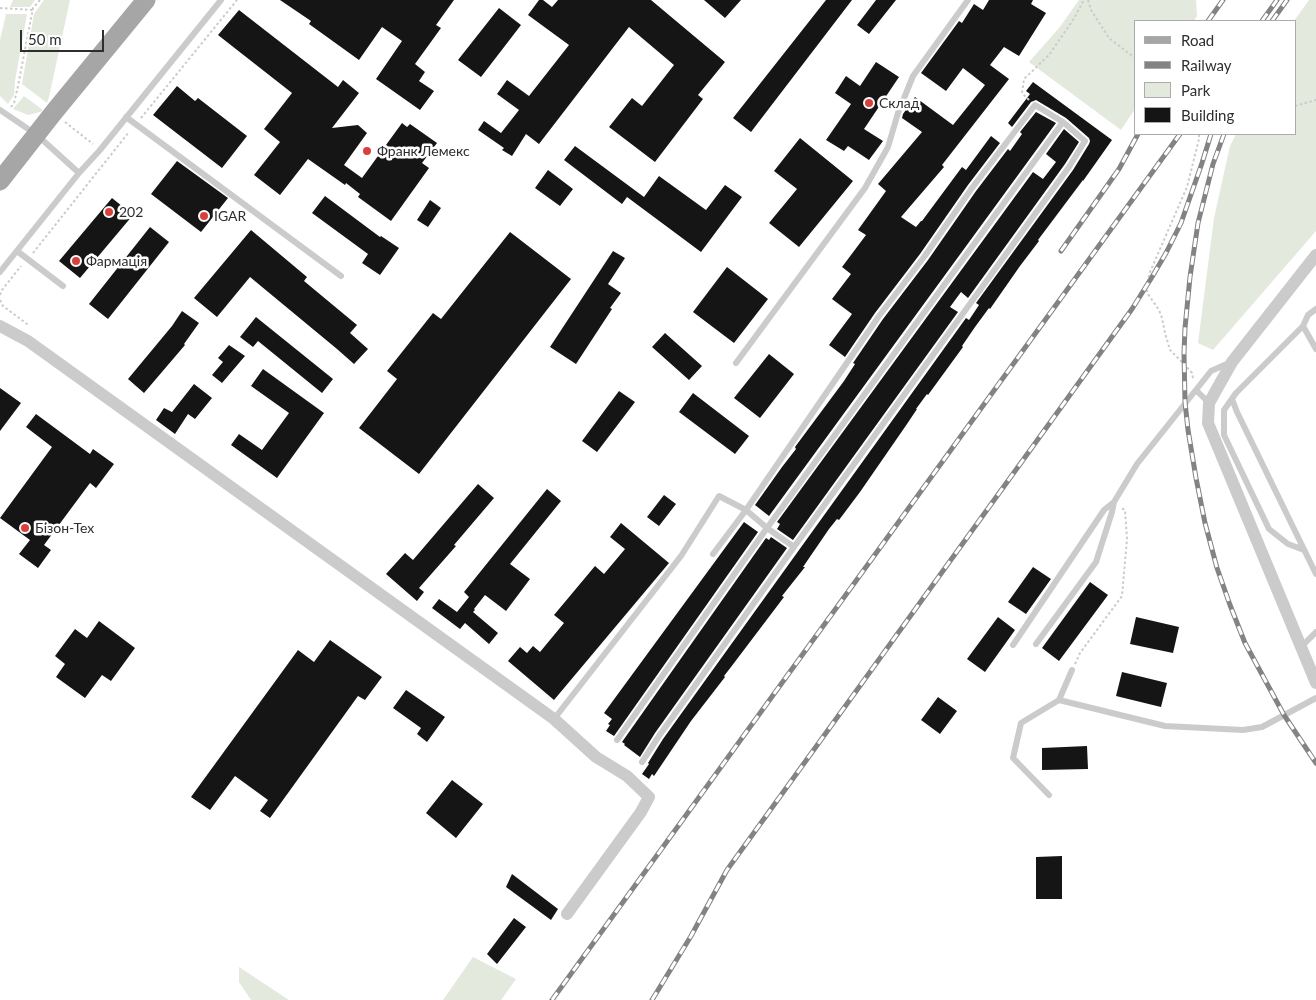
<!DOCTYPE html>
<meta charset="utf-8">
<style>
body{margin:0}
#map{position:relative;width:1316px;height:1000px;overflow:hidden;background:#fff;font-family:Lato,sans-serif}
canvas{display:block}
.legend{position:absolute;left:1134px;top:20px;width:162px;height:115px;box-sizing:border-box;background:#fff;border:1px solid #ababab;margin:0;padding:6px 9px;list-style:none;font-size:15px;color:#2e2e2e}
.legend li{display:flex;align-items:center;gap:10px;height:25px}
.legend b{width:25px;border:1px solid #ababab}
.scale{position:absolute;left:20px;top:30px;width:84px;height:22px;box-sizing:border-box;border:2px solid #2e2e2e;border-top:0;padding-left:6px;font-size:15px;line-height:18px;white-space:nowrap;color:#2e2e2e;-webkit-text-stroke:4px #fff;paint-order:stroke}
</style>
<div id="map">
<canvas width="1316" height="1000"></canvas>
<ul class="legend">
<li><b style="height:6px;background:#a6a6a6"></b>Road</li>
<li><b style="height:6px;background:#838383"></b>Railway</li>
<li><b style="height:14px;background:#e3eadd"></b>Park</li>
<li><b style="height:14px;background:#151515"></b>Building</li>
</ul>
<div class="scale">50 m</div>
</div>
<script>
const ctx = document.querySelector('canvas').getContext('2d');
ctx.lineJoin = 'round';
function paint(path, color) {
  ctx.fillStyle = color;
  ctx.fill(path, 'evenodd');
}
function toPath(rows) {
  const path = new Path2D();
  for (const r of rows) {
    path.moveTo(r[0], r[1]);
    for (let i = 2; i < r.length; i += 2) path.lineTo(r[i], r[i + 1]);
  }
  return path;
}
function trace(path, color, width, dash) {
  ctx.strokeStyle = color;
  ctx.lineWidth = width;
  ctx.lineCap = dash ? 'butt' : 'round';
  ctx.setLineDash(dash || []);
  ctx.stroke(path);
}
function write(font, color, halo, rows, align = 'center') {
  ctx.font = font + ' Lato,sans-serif';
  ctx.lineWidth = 5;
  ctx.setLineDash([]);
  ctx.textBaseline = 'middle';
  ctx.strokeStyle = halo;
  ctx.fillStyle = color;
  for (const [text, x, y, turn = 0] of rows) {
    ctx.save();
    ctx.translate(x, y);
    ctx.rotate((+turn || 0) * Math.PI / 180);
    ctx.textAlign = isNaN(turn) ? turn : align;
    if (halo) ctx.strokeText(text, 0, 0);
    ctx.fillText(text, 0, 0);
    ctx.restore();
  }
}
paint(toPath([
 [13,0,35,0,30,7,10,7],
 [44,0,70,0,49,97,47,103,22,84,34,14],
 [1079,0,1196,0,1197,16,1194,21,1135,21,1135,109,1121,130,1029,62,1059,28],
 [1309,0,1316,0,1316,231,1213,350,1198,343,1214,218,1230,146,1236,134,1295,134,1294,21],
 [6,14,27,14,15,81,14,95,8,104,0,96,0,40],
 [24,96,43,110,40,112,28,115,13,109],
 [473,957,516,979,501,1000,443,1000],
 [239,967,289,1000,251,1000,239,982]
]), '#e3eadd');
paint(toPath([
 [280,0,454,0,436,25,441,28,415,64,425,72,419,81,434,91,420,110,376,79,402,41,382,27,359,60,309,24,311,21],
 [539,0,543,0,552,7,558,0,651,0,725,62,698,95,703,99,655,162,609,127,632,98,642,106,674,65,629,27,539,144,526,134,512,156,502,150,504,148,478,130,484,121,501,133,519,110,497,94,507,80,529,96,569,45,528,15],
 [704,0,741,0,725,18],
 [826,0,852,0,751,132,733,118],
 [876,0,896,0,869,34,857,25],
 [989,0,1033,0,1031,4,1046,13,1019,56,1004,47,990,65,1009,79,942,165,944,167,901,217,916,227,921,221,922,221,962,167,966,170,991,136,1000,143,968,185,920,254,875,313,845,357,829,345,852,314,832,299,851,274,842,267,866,235,858,230,886,191,878,184,922,132,902,118,903,114,915,97,953,125,985,85,963,68,946,91,921,73,959,21,962,23,974,4,983,10],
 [499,8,521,25,481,77,458,60],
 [239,10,338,87,343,80,359,93,332,128,358,125,367,133,344,165,362,178,402,123,407,127,410,124,437,143,422,163,429,168,391,221,358,197,360,194,346,183,345,185,308,159,280,195,254,175,280,142,264,129,292,93,218,35],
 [876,62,899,77,864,129,883,141,869,160,848,146,844,151,826,140,851,104,835,93,846,76,860,86],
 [1033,82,1112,140,1083,181,1083,180,1038,240,1039,241,1020,266,990,309,989,308,975,327,962,346,963,347,928,395,927,394,916,409,917,409,907,424,860,492,839,520,837,519,829,529,803,567,805,567,782,596,784,597,731,667,724,676,725,677,691,721,654,776,652,774,649,779,642,774,649,764,648,763,663,739,966,318,969,320,979,305,976,303,1073,170,1089,144,1090,141,1089,138,1066,118,1036,100,1031,102,1012,127,1008,123,1030,94,1026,91],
 [177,86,195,101,198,98,247,136,222,168,153,115],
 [1036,112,1056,123,769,516,755,505,782,467,796,449,795,447,844,381,855,364,853,363,883,319,928,260,976,191,1008,149,1010,151,1022,134,1020,132],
 [1064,129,1079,142,1065,164,968,298,961,292,950,307,958,312,793,540,777,529,780,524,777,522,1033,172,1043,179,1056,162,1046,154],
 [800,138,853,181,799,247,769,223,797,189,774,171],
 [575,146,644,197,659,176,706,210,725,185,742,197,701,252,627,197,622,204,564,160],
 [177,161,228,198,201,232,151,194],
 [548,170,573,189,560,206,535,188],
 [325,196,380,237,381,236,399,248,380,275,362,263,368,254,312,213],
 [112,198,133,215,80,278,59,261],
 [430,200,441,208,428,227,417,220],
 [150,227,169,242,108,319,89,304],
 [251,230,307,277,304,281,357,325,350,333,368,349,354,364,337,349,250,277,217,317,194,298],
 [510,232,571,279,419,474,359,428,397,379,387,371,433,313,441,319],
 [613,251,625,258,608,284,621,293,610,308,612,309,576,364,550,347],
 [727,267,768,299,734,343,693,312],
 [182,311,199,323,184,344,185,345,144,393,128,379,172,326],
 [256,317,333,379,322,393,258,341,253,347,240,337],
 [665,333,702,366,689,380,652,347],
 [229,345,245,356,222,383,212,375,223,362,218,358],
 [769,354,794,374,760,418,734,398],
 [263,369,324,413,277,478,231,445,239,434,262,450,289,413,251,386],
 [194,384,212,398,195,419,188,414,175,434,156,420,164,408,172,412],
 [0,388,21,403,0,431],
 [619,391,635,402,597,452,582,441],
 [693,393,749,436,735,454,679,412],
 [36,414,90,454,93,449,114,464,96,488,90,483,44,545,51,550,38,568,19,554,30,540,0,518,52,447,26,427],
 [478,484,494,498,454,545,456,546,419,588,424,592,417,601,386,574,405,553,413,560],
 [547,489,561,501,510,564,530,579,506,611,485,595,474,609,475,610,473,612,498,633,489,644,465,623,460,629,432,608,439,599,457,612,469,597,464,592],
 [664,495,676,504,659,526,647,517],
 [744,522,758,532,614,736,606,731,610,725,608,724,612,719,604,713],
 [621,523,669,563,554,700,508,661,520,647,527,653,533,646,540,652,564,623,554,615,595,566,604,574,625,549,610,537],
 [771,537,787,548,655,733,640,757,624,745,625,744,622,742,766,538,769,540],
 [1033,567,1051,579,1026,614,1008,602],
 [1090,582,1108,595,1059,661,1042,648],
 [998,617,1015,630,985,672,967,659],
 [1136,617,1179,627,1173,653,1130,644],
 [99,621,135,648,111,681,102,675,85,698,56,677,65,664,55,656,75,629,87,638],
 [330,640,382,677,365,700,358,696,270,818,260,811,268,800,235,776,210,810,191,797,298,650,314,662],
 [1122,672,1167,683,1161,707,1116,696],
 [406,690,445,717,427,742,417,734,421,728,393,708],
 [938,697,957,711,940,734,921,720],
 [1087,746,1088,769,1042,770,1042,748],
 [452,780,483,804,456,838,426,813],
 [1062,856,1062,899,1036,899,1036,857],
 [512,874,558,909,551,920,506,887],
 [514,918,526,927,497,964,487,954]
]), '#151515');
trace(toPath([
 [1088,0,1091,10,1109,38,1135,58],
 [0,8,33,10],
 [1029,100,1022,93,1024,79,1049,55,1073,20,1084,0],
 [1295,106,1316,100],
 [11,107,14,103,18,86,33,8,40,0],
 [141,118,237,0],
 [65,122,93,144],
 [33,253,129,132],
 [0,295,2,290,21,266],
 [0,300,3,306,27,324,27,327],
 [1193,378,1192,373,1184,364,1170,350,1165,333,1162,318,1159,310,1148,294,1146,288,1150,272,1187,187,1199,139,1199,134],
 [1075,664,1080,653,1122,596,1127,539,1125,510,1121,508]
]), '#cbcbcb', 2, [2.5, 2.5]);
trace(toPath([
 [0,110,37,135,79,173],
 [126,117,341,276],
 [17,251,63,286],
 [0,272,79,173,100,150,221,0],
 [1303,326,1316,349],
 [736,363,865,188,888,147,898,113,913,76,968,0],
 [1196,390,1209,403],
 [1232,399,1237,412,1316,574],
 [1304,550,1288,544,1269,529,1224,435,1224,410,1236,393,1303,326,1308,315,1316,309],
 [1036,644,1096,562,1112,512,1114,502],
 [1013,645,1104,510,1114,502,1137,464,1211,371,1229,363],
 [1301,647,1316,632],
 [1059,700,1072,670],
 [554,719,681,556,719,496,746,510,767,528,794,547],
 [617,740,767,528,1063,122],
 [642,762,659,736,794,547,1069,167,1085,141,1063,122,1035,105,972,188,924,257,879,316,746,510,713,554],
 [1049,795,1013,758,1021,723,1059,700,1165,726,1243,730,1262,727,1316,698]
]), '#cbcbcb', 6);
trace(toPath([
 [1316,255,1232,362,1209,403,1208,423,1316,683],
 [0,326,28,341,554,719,596,757,627,776,649,797,641,812,567,914]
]), '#cbcbcb', 12);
trace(toPath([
 [0,181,54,112,146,0]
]), '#a6a6a6', 19);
const rail = toPath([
 [1208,21,1223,0],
 [1262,21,1277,0],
 [1272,21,1287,0],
 [1224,134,1213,164,1198,223,1190,277,1185,328,1184,353,1185,402,1188,430,1196,478,1205,523,1217,568,1230,605,1245,643,1284,715,1316,763],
 [1061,251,1119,169,1138,134],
 [552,1000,1180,134],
 [652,1000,691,936,727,870,1132,309,1152,277,1166,253,1181,223,1202,163,1211,134]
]);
trace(rail, '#838383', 5);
trace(rail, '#fff', 3, [9]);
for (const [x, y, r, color] of [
 [869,103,5,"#d8403d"],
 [367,151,5,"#d8403d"],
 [109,212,5,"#d8403d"],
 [204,216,5,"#d8403d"],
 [76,261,5,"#d8403d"],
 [25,528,5,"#d8403d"]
]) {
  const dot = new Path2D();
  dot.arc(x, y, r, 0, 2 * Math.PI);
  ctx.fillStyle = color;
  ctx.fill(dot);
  trace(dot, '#fff', 2);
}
write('14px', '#2e2e2e', '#fff', [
 ["Склад",879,103],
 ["Франк Лемекс",377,151],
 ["202",119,212],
 ["IGAR",214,216],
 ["Фармація",86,261],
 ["Бізон-Тех",35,528]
], 'left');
</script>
